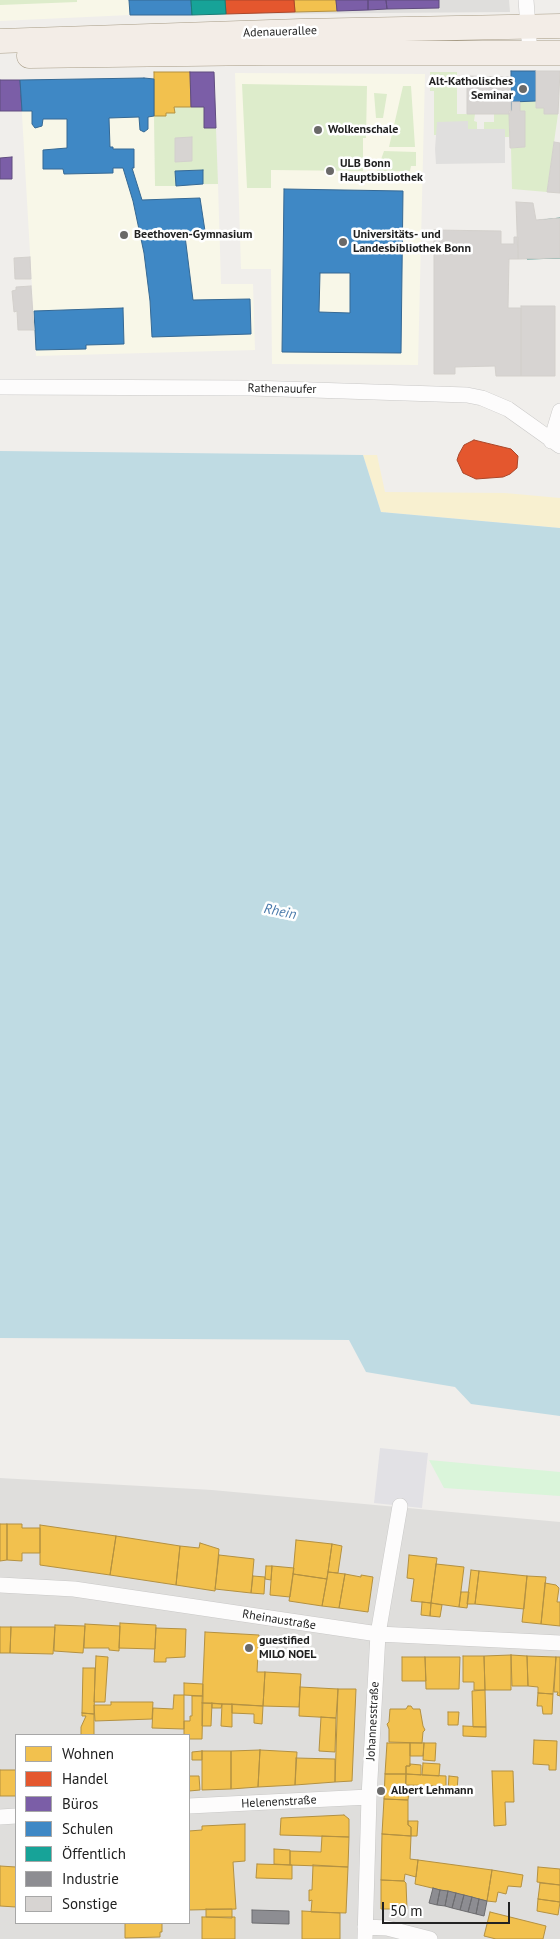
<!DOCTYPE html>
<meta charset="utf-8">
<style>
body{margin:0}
#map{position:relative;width:560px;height:1939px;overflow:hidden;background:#f0eeeb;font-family:"PT Sans",sans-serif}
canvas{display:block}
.legend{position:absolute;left:15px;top:1734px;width:175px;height:190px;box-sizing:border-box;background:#fff;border:1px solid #a7a7a7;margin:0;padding:6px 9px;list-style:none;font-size:15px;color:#222}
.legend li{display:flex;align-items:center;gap:10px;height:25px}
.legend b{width:25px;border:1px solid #a7a7a7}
.scale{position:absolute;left:382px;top:1902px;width:128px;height:22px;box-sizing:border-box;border:2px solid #222;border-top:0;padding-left:6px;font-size:15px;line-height:18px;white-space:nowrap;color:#222;-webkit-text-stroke:4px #fff;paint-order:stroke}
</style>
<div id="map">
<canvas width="560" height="1939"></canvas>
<ul class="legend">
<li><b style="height:14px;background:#f2c14e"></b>Wohnen</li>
<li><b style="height:14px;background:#e4572e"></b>Handel</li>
<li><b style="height:14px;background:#7b5ea7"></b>Büros</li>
<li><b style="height:14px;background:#3f88c5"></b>Schulen</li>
<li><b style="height:14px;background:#17a398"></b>Öffentlich</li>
<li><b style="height:14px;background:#8d8d92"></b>Industrie</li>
<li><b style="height:14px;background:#d7d4d2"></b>Sonstige</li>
</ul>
<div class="scale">50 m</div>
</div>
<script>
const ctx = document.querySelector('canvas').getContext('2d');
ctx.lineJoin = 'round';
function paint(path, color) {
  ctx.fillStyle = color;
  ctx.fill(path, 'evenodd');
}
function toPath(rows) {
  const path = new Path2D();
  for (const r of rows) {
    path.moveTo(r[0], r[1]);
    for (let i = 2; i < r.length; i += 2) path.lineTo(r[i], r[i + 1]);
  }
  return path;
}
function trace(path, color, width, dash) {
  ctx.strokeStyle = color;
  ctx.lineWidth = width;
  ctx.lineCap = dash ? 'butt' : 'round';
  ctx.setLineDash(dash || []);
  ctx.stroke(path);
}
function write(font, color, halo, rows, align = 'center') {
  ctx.font = font + ' "PT Sans",sans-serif';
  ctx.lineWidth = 5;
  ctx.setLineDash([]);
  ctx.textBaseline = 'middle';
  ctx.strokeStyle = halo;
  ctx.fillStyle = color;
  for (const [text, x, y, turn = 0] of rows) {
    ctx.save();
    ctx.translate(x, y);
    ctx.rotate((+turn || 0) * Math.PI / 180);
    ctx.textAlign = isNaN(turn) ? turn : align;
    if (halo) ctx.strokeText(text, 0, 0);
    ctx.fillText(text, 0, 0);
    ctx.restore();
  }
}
paint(toPath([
 [129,0,509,0,510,12,130,15],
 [0,1478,212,1490,560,1522,560,1939,0,1939],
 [16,1735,189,1735,189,1923,16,1923]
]), '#dfdedc');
paint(toPath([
 [0,0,129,0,130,15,0,21],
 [235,73,425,74,418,365,272,364,271,269,241,269],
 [144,78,154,79,155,186,218,184,221,284,253,284,255,350,36,356,20,80]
]), '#f8f7e8');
paint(toPath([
 [0,0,77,0,77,2,0,5],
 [430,72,457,72,457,114,475,114,474,121,477,122,477,129,468,129,468,122,437,122,437,135,434,135,434,91,430,91],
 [242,84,367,86,366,138,363,138,363,171,271,170,271,188,247,188],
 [403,86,411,86,415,147,389,147],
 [374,93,387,94,383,118,376,118],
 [536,101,536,108,544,108,544,114,558,114,547,192,512,189,511,148,525,147,525,111,520,111,520,102],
 [174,107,204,107,204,128,216,128,218,184,203,184,202,170,176,171,176,186,155,186,154,116,166,116,166,113,174,113],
 [175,138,191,138,192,161,175,161],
 [494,114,509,114,509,137,505,137,504,129,484,130,484,122,494,122],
 [384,151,416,152,416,166,411,166,410,171,377,171]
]), '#ddeccb');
paint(toPath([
 [363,455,377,455,385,492,505,493,560,498,560,528,381,512]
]), '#f8f0d0');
paint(toPath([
 [429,1460,560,1472,560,1496,444,1488]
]), '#daf5da');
paint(toPath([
 [468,121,468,129,505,129,505,163,436,164,435,149,437,122]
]), '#e0dfde');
paint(toPath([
 [380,1448,428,1453,422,1508,374,1503]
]), '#e2e1e5');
paint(toPath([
 [0,451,363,455,381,512,560,528,560,1416,471,1404,455,1387,366,1372,349,1340,0,1338]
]), '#bfdbe3');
const homes = toPath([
 [294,0,336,0,337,11,295,12,294,0],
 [154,72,190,72,191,107,174,107,175,113,166,113,166,116,154,116,154,72],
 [0,1524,7,1524,7,1560,0,1561,0,1524],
 [7,1524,22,1524,22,1528,40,1528,40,1553,22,1553,22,1561,7,1560,7,1524],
 [40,1525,116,1536,110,1575,40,1565,40,1525],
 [116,1536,180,1546,176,1585,110,1575,116,1536],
 [296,1540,332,1544,327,1579,293,1574,296,1540],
 [200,1543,219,1549,215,1591,176,1585,180,1546,199,1548,200,1543],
 [332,1544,342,1546,338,1573,328,1572,332,1544],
 [219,1555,254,1559,251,1593,215,1589,219,1555],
 [409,1555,437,1558,431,1603,411,1601,414,1579,407,1578,409,1555],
 [436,1564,464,1567,459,1607,431,1603,436,1564],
 [266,1566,272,1566,271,1580,265,1579,266,1566],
 [272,1566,294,1568,290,1597,270,1595,272,1566],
 [471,1570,479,1571,475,1604,467,1604,471,1570],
 [479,1571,527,1576,524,1609,475,1604,479,1571],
 [328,1572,345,1574,339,1608,322,1606,328,1572],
 [293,1574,327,1579,322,1606,289,1601,293,1574],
 [345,1574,361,1577,361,1575,373,1577,368,1612,339,1608,345,1574],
 [253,1576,265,1577,264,1594,251,1593,253,1576],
 [527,1576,546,1577,541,1624,522,1622,527,1576],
 [545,1583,556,1585,559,1588,557,1602,560,1602,560,1626,541,1624,545,1583],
 [461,1592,469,1592,467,1608,459,1607,461,1592],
 [422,1602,431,1603,430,1616,421,1615,422,1602],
 [431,1603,442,1605,440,1617,430,1616,431,1603],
 [120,1623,156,1625,155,1649,119,1648,120,1623],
 [85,1624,120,1626,119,1651,109,1650,109,1648,84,1648,85,1624],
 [55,1625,85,1626,83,1653,54,1651,55,1625],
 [0,1627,11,1627,10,1653,0,1653,0,1627],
 [11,1627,55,1627,53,1654,10,1653,11,1627],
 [156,1628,186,1629,185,1657,166,1658,166,1662,154,1662,156,1628],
 [205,1632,259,1635,257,1672,265,1672,263,1706,202,1703,205,1632],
 [511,1655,511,1690,485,1690,484,1656,511,1655],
 [511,1655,527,1656,528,1686,512,1686,511,1655],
 [96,1656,108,1657,105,1702,94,1702,96,1656],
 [463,1656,484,1656,485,1690,474,1690,474,1682,463,1682,463,1656],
 [527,1656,556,1657,553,1694,538,1693,538,1687,528,1686,527,1656],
 [402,1657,425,1657,426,1681,402,1681,402,1657],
 [425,1657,460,1657,459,1689,426,1689,425,1657],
 [556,1657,560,1657,560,1696,557,1695,558,1692,554,1692,556,1657],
 [83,1668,95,1668,94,1714,82,1713,83,1668],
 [265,1672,301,1674,299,1707,263,1706,265,1672],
 [184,1683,203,1684,203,1696,184,1695,184,1683],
 [300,1687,338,1689,336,1718,299,1716,300,1687],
 [338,1689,356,1689,352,1781,335,1782,338,1689],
 [485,1690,486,1727,473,1727,472,1691,485,1690],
 [538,1693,553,1694,552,1714,543,1714,542,1706,537,1706,538,1693],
 [174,1695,184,1695,184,1729,152,1728,153,1708,173,1709,174,1695],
 [192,1696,203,1696,202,1739,189,1739,189,1735,184,1735,184,1721,190,1721,190,1716,192,1716,192,1696],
 [111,1702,153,1702,152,1719,95,1721,94,1705,111,1705,111,1702],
 [202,1703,212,1703,211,1726,202,1726,202,1703],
 [212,1703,222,1704,221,1708,212,1708,212,1703],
 [222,1704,232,1704,232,1727,221,1726,222,1704],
 [232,1704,263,1706,262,1724,254,1723,254,1714,232,1713,232,1704],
 [408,1706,411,1706,413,1709,420,1709,423,1726,425,1730,423,1732,422,1743,389,1742,389,1729,387,1724,389,1722,390,1709,406,1709,408,1706],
 [448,1712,459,1712,458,1725,448,1725,448,1712],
 [82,1713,94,1714,94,1735,81,1735,81,1727,86,1716,82,1716,82,1713],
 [321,1717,336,1718,335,1752,319,1751,321,1717],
 [463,1726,486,1727,486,1737,463,1736,463,1726],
 [534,1740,557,1741,556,1770,549,1770,549,1765,533,1764,534,1740],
 [387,1743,410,1743,410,1766,406,1766,406,1774,385,1774,387,1743],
 [410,1743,424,1743,423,1756,410,1756,410,1743],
 [424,1743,436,1743,435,1761,423,1760,424,1743],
 [260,1750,297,1752,295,1785,258,1787,260,1750],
 [260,1750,258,1787,231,1789,231,1751,260,1750],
 [202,1751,231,1751,231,1789,202,1790,202,1751],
 [202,1751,202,1760,192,1760,192,1752,202,1751],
 [296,1758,335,1759,335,1782,295,1785,296,1758],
 [423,1763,440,1764,439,1776,422,1775,423,1763],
 [410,1764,421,1765,421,1775,406,1774,406,1766,410,1766,410,1764],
 [0,1770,16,1770,16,1796,0,1796,0,1770],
 [492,1771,513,1771,514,1802,505,1802,506,1825,494,1826,492,1771],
 [385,1774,406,1774,405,1791,409,1791,408,1800,384,1799,385,1774],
 [406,1774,446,1776,446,1786,406,1785,406,1774],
 [189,1776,199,1776,200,1790,189,1791,189,1776],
 [449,1776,458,1777,457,1791,448,1791,449,1776],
 [384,1799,408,1800,408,1825,411,1827,411,1836,382,1834,384,1799],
 [344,1815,349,1819,349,1837,280,1835,281,1818,344,1815],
 [408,1821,418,1821,417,1836,411,1836,411,1827,408,1825,408,1821],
 [245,1824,245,1861,233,1862,236,1909,189,1910,189,1831,202,1830,202,1826,245,1824],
 [382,1834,411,1836,410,1859,418,1860,416,1877,405,1874,404,1881,381,1880,382,1834],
 [322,1836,349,1837,348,1867,290,1865,290,1851,321,1852,322,1836],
 [274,1849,290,1850,290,1865,274,1864,274,1849],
 [418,1860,492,1870,487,1901,415,1884,418,1860],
 [257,1864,292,1865,292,1879,256,1878,257,1864],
 [313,1865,348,1867,346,1913,311,1912,312,1900,309,1901,309,1890,312,1890,313,1865],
 [0,1866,16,1867,16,1907,0,1906,0,1866],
 [538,1867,560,1869,560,1885,537,1882,538,1867],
 [492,1870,523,1875,521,1887,508,1886,506,1894,498,1892,496,1902,487,1901,492,1870],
 [381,1880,404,1881,406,1883,407,1909,381,1909,381,1880],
 [540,1883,560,1885,560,1902,538,1899,540,1883],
 [538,1899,560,1902,558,1915,537,1911,538,1899],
 [206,1909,232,1909,232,1918,206,1917,206,1909],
 [302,1911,340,1913,340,1939,302,1939,302,1911],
 [490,1912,546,1926,543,1939,496,1939,484,1936,490,1912],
 [202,1917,235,1917,235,1939,202,1939,202,1917],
 [125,1923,162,1923,162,1932,160,1932,160,1937,125,1938,125,1923]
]);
paint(homes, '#f2c14e');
trace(homes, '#b49141', 1);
const shops = toPath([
 [225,0,294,0,295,12,226,14,225,0],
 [474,440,511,449,518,456,517,468,510,474,503,477,476,479,463,473,457,460,459,454,464,445,474,440]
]);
paint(shops, '#e4572e');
trace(shops, '#aa472a', 1);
const offices = toPath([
 [336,0,368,0,368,10,337,11,336,0],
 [368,0,386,0,387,9,368,10,368,0],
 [386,0,439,0,439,8,387,9,386,0],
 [190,72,214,72,216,128,204,128,204,107,191,107,190,72],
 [0,80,20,80,22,111,0,111,0,80],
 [12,157,12,179,0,179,0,158,12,157]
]);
paint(offices, '#7b5ea7');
trace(offices, '#604c7f', 1);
const schools = toPath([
 [129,0,191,0,192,15,130,15,129,0],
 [511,71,536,71,536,101,512,102,512,111,511,111,511,71],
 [144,78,154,79,154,116,148,117,148,129,144,132,140,130,139,117,109,118,110,147,113,147,113,149,134,149,134,168,132,168,142,200,200,198,205,231,185,236,193,300,250,299,251,334,152,337,150,301,144,253,133,201,123,168,113,168,113,173,64,174,63,169,43,169,43,150,67,148,67,119,43,119,42,126,35,128,32,124,32,111,22,111,20,80,144,78],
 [203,170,203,184,176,186,175,171,203,170],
 [284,189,403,191,401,353,282,352,284,189],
 [320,273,350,273,350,313,319,312,320,273],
 [123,308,124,344,86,345,86,349,36,350,34,311,123,308]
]);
paint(schools, '#3f88c5');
trace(schools, '#366994', 1);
const public = toPath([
 [191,0,225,0,226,14,192,15,191,0],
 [560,218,560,258,527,259,525,222,560,218]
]);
paint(public, '#17a398');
trace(public, '#1a7c75', 1);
const industry = toPath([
 [433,1888,440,1890,437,1905,429,1903,433,1888],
 [440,1890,448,1891,445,1906,437,1905,440,1890],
 [448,1891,456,1893,452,1908,445,1906,448,1891],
 [456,1893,464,1895,460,1910,452,1908,456,1893],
 [464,1895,472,1897,468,1912,460,1910,464,1895],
 [472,1897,479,1899,476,1914,468,1912,472,1897],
 [479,1899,487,1901,484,1916,476,1914,479,1899],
 [252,1910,289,1911,289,1924,252,1923,252,1910]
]);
paint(industry, '#8d8d92');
trace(industry, '#6d6d70', 1);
const building = toPath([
 [536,71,560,71,558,114,544,114,544,108,536,108,536,71],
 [467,76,510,77,511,111,509,114,467,114,467,76],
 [512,102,520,102,520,111,525,111,525,147,510,148,509,114,509,111,512,111,512,102],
 [192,137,192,161,175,162,175,138,192,137],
 [554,142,560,143,560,193,547,192,554,142],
 [516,202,533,203,536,220,560,218,560,258,518,259,516,202],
 [434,230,501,231,501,244,514,244,514,237,518,237,518,259,509,259,508,308,521,308,521,376,496,376,495,366,455,367,455,374,434,374,434,230],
 [30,257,31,279,15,279,14,258,30,257],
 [31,286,34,330,18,330,17,311,14,312,12,291,16,290,16,287,31,286],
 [521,306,555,306,555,376,521,376,521,306]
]);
paint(building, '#d7d4d2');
trace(building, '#d3d0cc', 1);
const street = toPath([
 [526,0,530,53],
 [0,387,251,388,467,395,482,398,508,409,560,446],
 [551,441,560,411],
 [0,1585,74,1589,378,1634,560,1643],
 [189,1806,369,1797],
 [0,1817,16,1816],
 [365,1927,387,1928,430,1939],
 [365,1939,369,1797,378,1634,400,1506]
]);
const primary = toPath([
 [0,41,301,31,560,26],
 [29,56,266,53,560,53]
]);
trace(street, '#c9c8c7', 16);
trace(primary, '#a79c86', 25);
trace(street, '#fdfcfc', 15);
trace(primary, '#f3ede7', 24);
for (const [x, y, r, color] of [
 [523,89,5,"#6a6968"],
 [318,130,5,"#6a6968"],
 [330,171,5,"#6a6968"],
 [124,235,5,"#6a6968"],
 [343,242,5,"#6a6968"],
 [249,1648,5,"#6a6968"],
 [381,1791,5,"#6a6968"]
]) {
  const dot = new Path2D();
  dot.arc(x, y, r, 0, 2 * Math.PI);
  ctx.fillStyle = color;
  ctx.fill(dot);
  trace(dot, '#fff', 2);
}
write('12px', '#222', '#fff', [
 ["Adenauerallee",280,32,-2],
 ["Rathenauufer",282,389,1],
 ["Rheinaustraße",279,1620,9],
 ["Johannesstraße",373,1721,-87],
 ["Helenenstraße",279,1802,-3]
]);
write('bold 12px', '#222', '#fff', [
 ["Alt-Katholisches",513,82,"right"],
 ["Seminar",513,96,"right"],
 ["Wolkenschale",328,130],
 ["ULB Bonn",340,164],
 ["Hauptbibliothek",340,178],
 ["Beethoven-Gymnasium",134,235],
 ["Universitäts- und",353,235],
 ["Landesbibliothek Bonn",353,249],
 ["guestified",259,1641],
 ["MILO NOEL",259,1655],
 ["Albert Lehmann",391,1791]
], 'left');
write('italic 14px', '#4a7aab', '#fff', [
 ["Rhein",280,912,11]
]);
</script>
